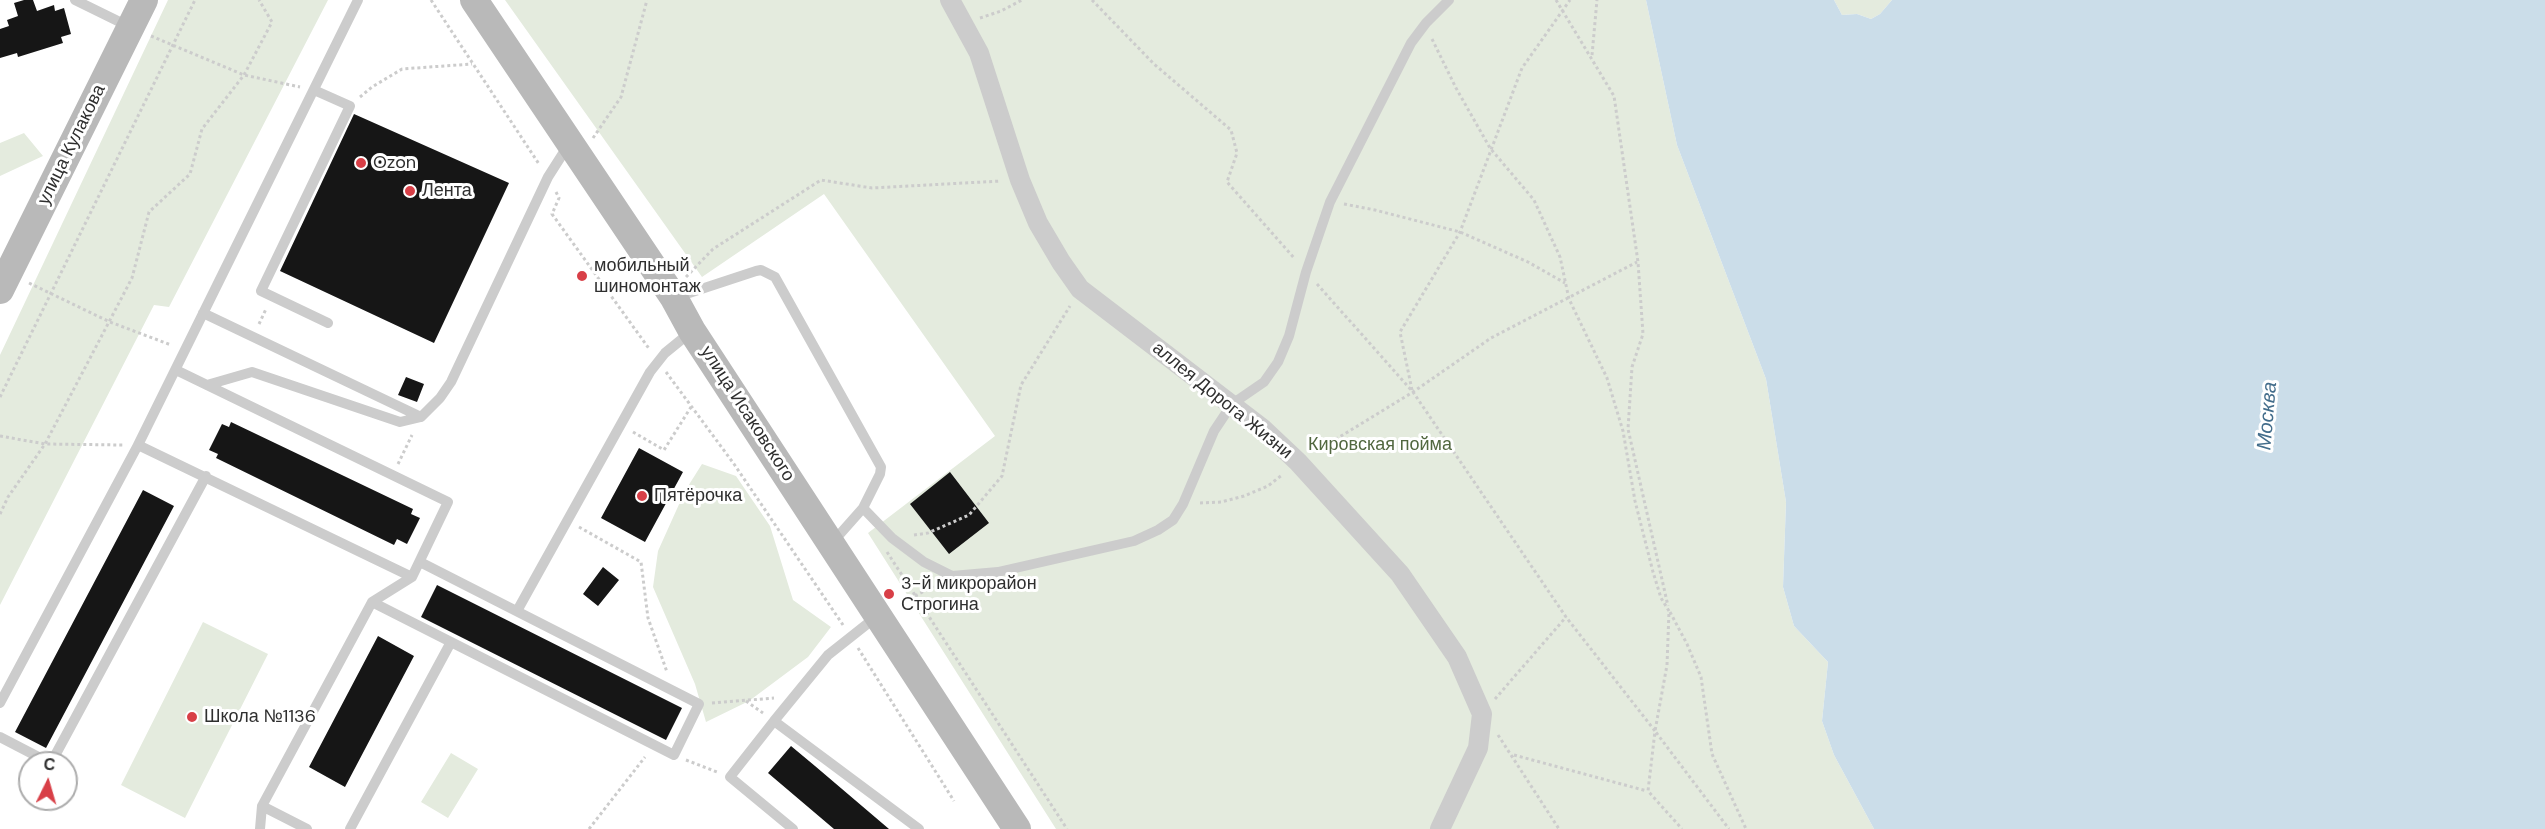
<!DOCTYPE html>
<meta charset="utf-8">
<style>
body{margin:0}
#map{position:relative;width:2545px;height:829px;overflow:hidden;background:#fff;font-family:"DM Sans",sans-serif}
canvas{display:block}
.north{position:absolute;left:18px;top:751px;width:60px;height:60px;box-sizing:border-box;background:#fff;border:2px solid #acacac;border-radius:50%;rotate:5deg;font-size:16px;font-weight:700;line-height:24px;text-align:center;color:#2f2f2f}
.north::after{content:'';display:block;margin:auto;width:21px;height:27px;background:#d83f47;clip-path:polygon(50% 0,100% 100%,50% 72%,0 100%)}
</style>
<div id="map">
<canvas width="2545" height="829"></canvas>
<div class="north">С</div>
</div>
<script>
const ctx = document.querySelector('canvas').getContext('2d');
ctx.lineJoin = 'round';
function paint(path, color) {
  ctx.fillStyle = color;
  ctx.fill(path, 'evenodd');
}
function toPath(rows) {
  const path = new Path2D();
  for (const r of rows) {
    path.moveTo(r[0], r[1]);
    for (let i = 2; i < r.length; i += 2) path.lineTo(r[i], r[i + 1]);
  }
  return path;
}
function trace(path, color, width, dash) {
  ctx.strokeStyle = color;
  ctx.lineWidth = width;
  ctx.lineCap = dash ? 'butt' : 'round';
  ctx.setLineDash(dash || []);
  ctx.stroke(path);
}
function write(font, color, halo, rows, align = 'center') {
  ctx.font = font + ' "DM Sans",sans-serif';
  ctx.lineWidth = 6;
  ctx.setLineDash([]);
  ctx.textBaseline = 'middle';
  ctx.strokeStyle = halo;
  ctx.fillStyle = color;
  for (const [text, x, y, turn = 0] of rows) {
    ctx.save();
    ctx.translate(x, y);
    ctx.rotate((+turn || 0) * Math.PI / 180);
    ctx.textAlign = isNaN(turn) ? turn : align;
    if (halo) ctx.strokeText(text, 0, 0);
    ctx.fillText(text, 0, 0);
    ctx.restore();
  }
}
paint(toPath([
 [168,0,328,0,169,307,154,305,0,605,0,355],
 [505,0,1646,0,1677,145,1766,379,1786,502,1783,587,1794,626,1828,662,1822,721,1834,755,1874,829,1056,829,868,533,995,436,824,194,702,277],
 [1834,0,1892,0,1880,14,1871,19,1857,14,1842,15],
 [24,133,43,156,0,176,0,143],
 [702,464,736,476,770,526,793,600,831,627,808,657,749,701,706,722,695,684,653,587,658,551,685,491],
 [203,622,268,654,185,818,121,785],
 [451,753,478,769,448,818,421,802]
]), '#e4ebde');
paint(toPath([
 [1646,0,1834,0,1842,15,1857,14,1871,19,1880,14,1892,0,2545,0,2545,829,1874,829,1834,755,1822,721,1828,662,1794,626,1783,587,1786,502,1766,379,1677,145]
]), '#cbdde9');
paint(toPath([
 [24,0,33,0,37,11,54,5,55,11,64,8,71,34,61,37,63,43,18,57,17,53,0,58,0,29,9,26,7,20,18,16,14,3],
 [354,114,509,183,434,343,280,271],
 [406,377,424,384,417,402,398,395],
 [231,422,413,509,411,514,420,518,407,544,397,539,394,545,216,458,218,454,209,450,222,424,229,427],
 [639,448,683,472,645,542,601,518],
 [950,472,989,523,949,554,910,504],
 [143,490,174,506,46,748,15,732],
 [603,567,619,580,598,606,583,594],
 [437,585,682,708,666,740,421,617],
 [378,636,414,656,345,787,309,767],
 [791,746,815,766,889,829,834,829,768,773]
]), '#161616');
trace(toPath([
 [431,0,539,164],
 [1092,0,1154,64,1231,130,1237,153,1227,182,1295,259],
 [1556,0,1614,96,1638,262,1643,334,1632,367,1628,429,1668,606],
 [980,18,1001,11,1022,0],
 [151,36,244,75,300,87],
 [1432,39,1456,88,1490,148,1534,200,1560,257,1569,299,1607,378,1623,431,1635,501,1653,572,1661,598,1669,611,1667,665,1655,731,1729,829],
 [1592,55,1597,0],
 [360,97,372,87,402,69,472,64],
 [593,138,621,97,647,0],
 [556,192,559,198,552,214,650,350],
 [1344,204,1375,210,1460,232,1528,262,1565,283],
 [686,277,713,249,821,180,872,188,1001,181],
 [29,283,110,322,171,345],
 [1317,284,1413,392,1566,617,1655,731,1648,791,1682,829],
 [259,324,266,309],
 [666,372,734,464,843,625],
 [1412,390,1400,332,1460,232,1522,68,1570,0],
 [0,397,195,0],
 [633,432,664,450,691,407],
 [0,436,45,444,123,445],
 [1315,452,1413,392,1491,338,1637,262],
 [398,464,412,435],
 [1200,503,1221,502,1244,496,1268,486,1282,475],
 [0,514,8,497,45,444,132,278,149,212,190,174,202,129,244,75,272,22,259,0],
 [579,527,641,562,648,618,667,672],
 [914,535,928,533,969,515,1002,476,1021,385,1070,306],
 [887,552,1067,829],
 [915,596,937,584],
 [1670,612,1687,644,1701,677,1712,754,1746,829],
 [858,648,954,801],
 [1495,699,1566,617],
 [746,701,763,713],
 [712,703,774,698],
 [1498,735,1559,829],
 [1514,755,1647,791],
 [686,760,717,772],
 [589,829,645,757]
]), '#ccc', 3, [3, 3]);
trace(toPath([
 [75,0,130,27],
 [358,0,138,445,412,577],
 [314,90,350,106,261,291,328,323],
 [677,297,756,271,761,270,775,277,881,467,880,474,863,508,832,543],
 [203,313,421,417],
 [176,370,448,502,412,577,372,602,674,755,699,704,420,562],
 [207,385,252,372,400,422,421,417,440,398,451,382,548,177,569,144],
 [863,508,892,538,924,562,952,576,998,572,1134,541,1158,530,1173,520,1183,504,1214,431,1232,404,1264,382,1278,362,1289,336,1306,272,1330,202,1411,43,1426,23,1449,0],
 [517,611,650,372,665,353,692,331],
 [0,703,138,445],
 [774,721,828,655,876,617],
 [0,737,50,763],
 [51,763,206,476],
 [262,806,307,829],
 [260,829,262,806,372,602],
 [350,829,451,642],
 [793,829,730,777,774,721,919,829]
]), '#ccc', 10);
trace(toPath([
 [950,0,979,53,1020,180,1038,223,1061,262,1080,289,1263,429,1298,462,1400,574,1457,657,1482,714,1478,748,1440,829]
]), '#ccc', 20);
trace(toPath([
 [474,0,674,298,692,331,1017,829],
 [0,290,144,0]
]), '#b9b9b9', 28);
for (const [x, y, r, color] of [
 [361,163,6,"#d83f47"],
 [410,191,6,"#d83f47"],
 [582,276,6,"#d83f47"],
 [642,496,6,"#d83f47"],
 [889,594,6,"#d83f47"],
 [192,717,6,"#d83f47"]
]) {
  const dot = new Path2D();
  dot.arc(x, y, r, 0, 2 * Math.PI);
  ctx.fillStyle = color;
  ctx.fill(dot);
  trace(dot, '#fff', 2);
}
write('18px', '#2f2f2f', '#fff', [
 ["улица Кулакова",72,145,-64],
 ["аллея Дорога Жизни",1222,401,39],
 ["улица Исаковского",747,414,57]
]);
write('18px', '#2f2f2f', '#fff', [
 ["Ozon",373,163],
 ["Лента",422,191],
 ["мобильный",594,266],
 ["шиномонтаж",594,287],
 ["Пятёрочка",654,496],
 ["3-й микрорайон",901,584],
 ["Строгина",901,605],
 ["Школа №1136",204,717]
], 'left');
write('18px', '#51673f', '#fff', [
 ["Кировская пойма",1380,445]
]);
write('italic 20px', '#436d8b', '#fff', [
 ["Москва",2268,416,-85]
]);
</script>
